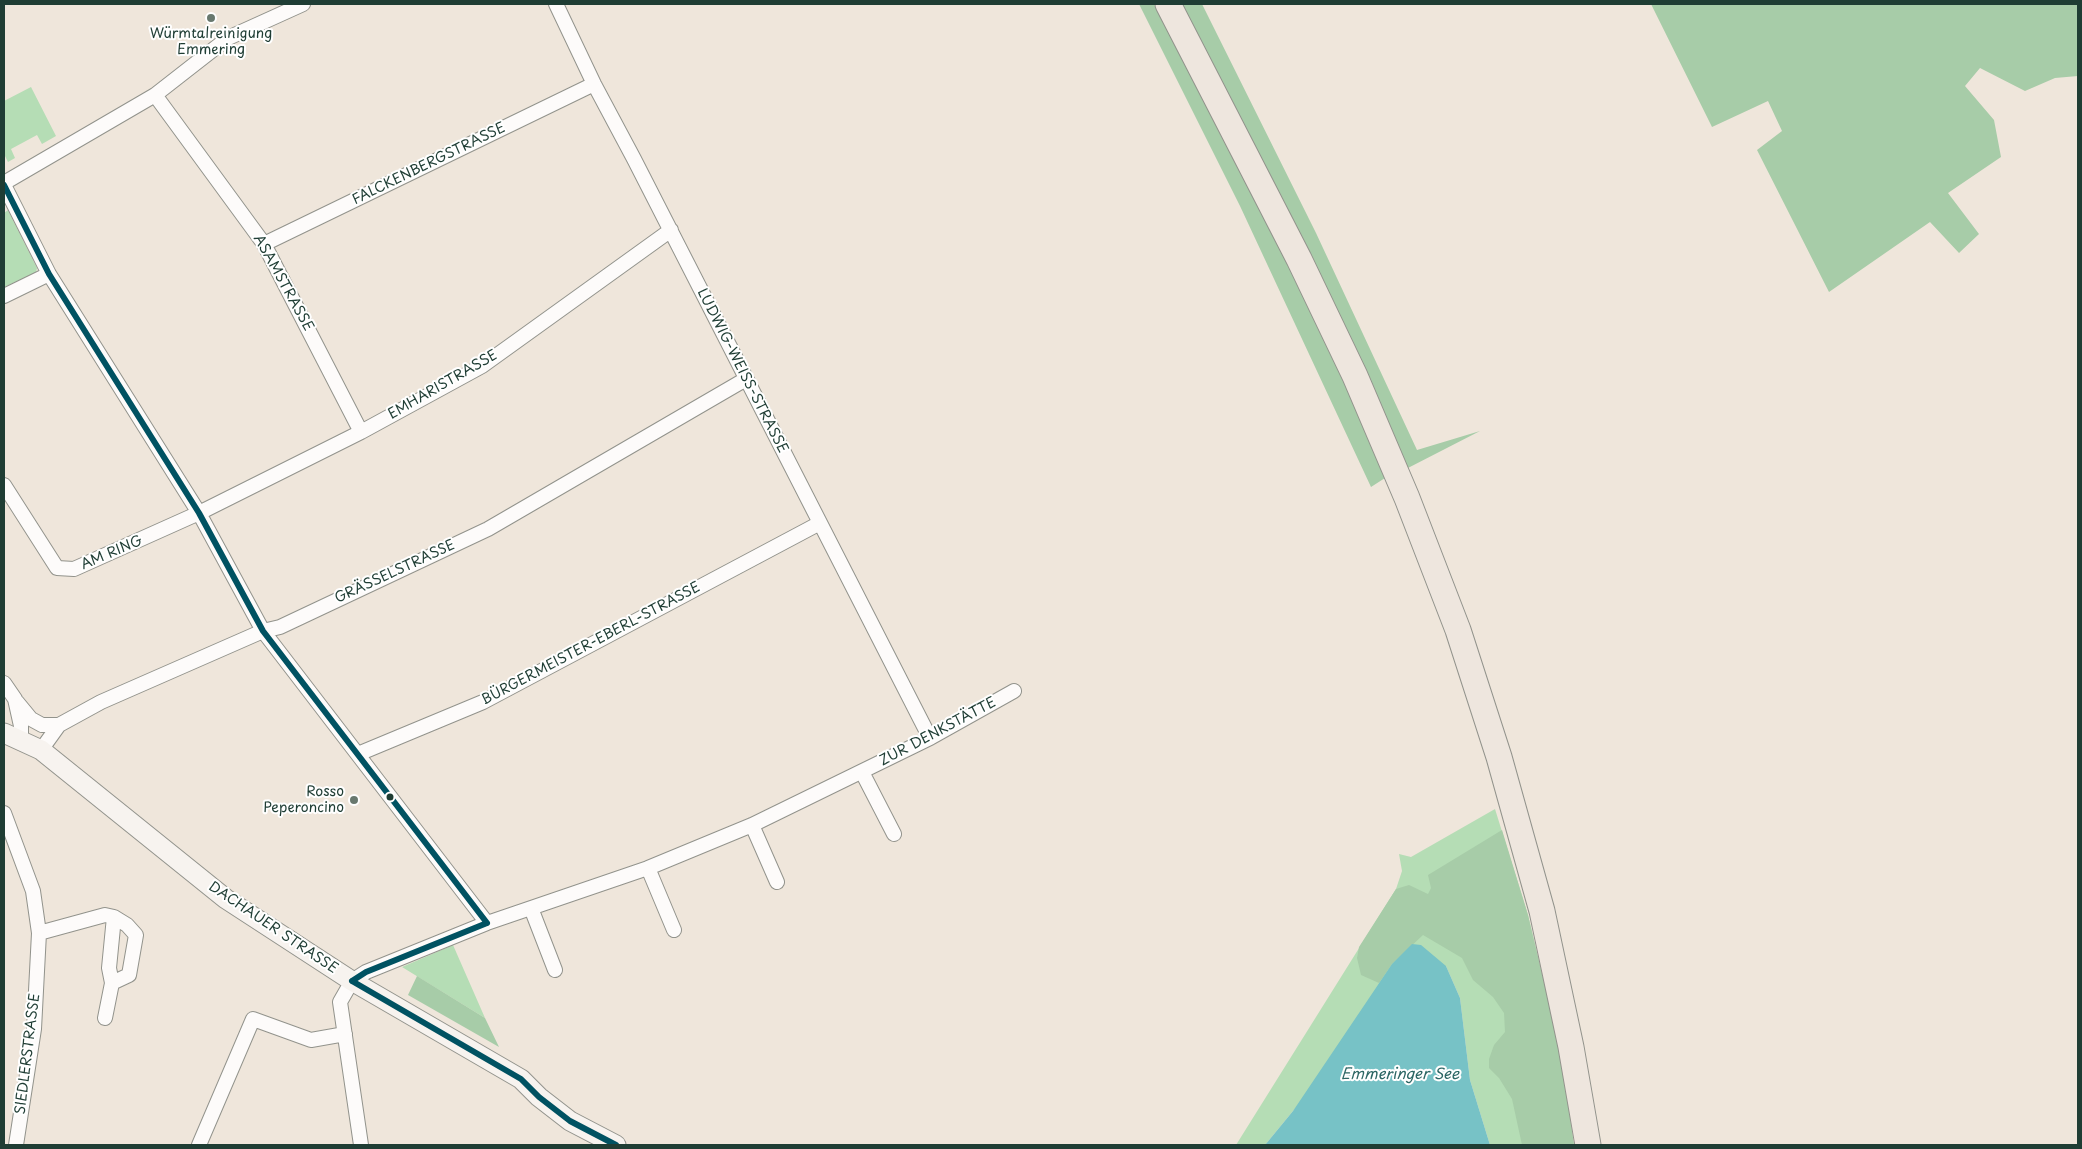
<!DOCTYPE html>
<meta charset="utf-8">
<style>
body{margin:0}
#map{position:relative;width:2082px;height:1149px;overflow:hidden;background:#efe6db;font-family:"Playpen Sans",sans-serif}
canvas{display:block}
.frame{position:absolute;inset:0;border:5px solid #1f3d34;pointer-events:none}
</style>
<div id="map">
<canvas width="2082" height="1149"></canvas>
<div class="frame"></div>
</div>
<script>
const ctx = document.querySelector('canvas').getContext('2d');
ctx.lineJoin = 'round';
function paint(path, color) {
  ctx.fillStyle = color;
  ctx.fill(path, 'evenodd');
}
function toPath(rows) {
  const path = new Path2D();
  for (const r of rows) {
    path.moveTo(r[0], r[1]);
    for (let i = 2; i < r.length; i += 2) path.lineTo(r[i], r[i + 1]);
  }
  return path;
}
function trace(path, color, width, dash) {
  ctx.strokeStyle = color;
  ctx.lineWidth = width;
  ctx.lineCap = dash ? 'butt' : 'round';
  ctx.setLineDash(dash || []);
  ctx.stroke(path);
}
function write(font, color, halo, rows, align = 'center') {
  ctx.font = font + ' "Playpen Sans",sans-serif';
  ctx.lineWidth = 4;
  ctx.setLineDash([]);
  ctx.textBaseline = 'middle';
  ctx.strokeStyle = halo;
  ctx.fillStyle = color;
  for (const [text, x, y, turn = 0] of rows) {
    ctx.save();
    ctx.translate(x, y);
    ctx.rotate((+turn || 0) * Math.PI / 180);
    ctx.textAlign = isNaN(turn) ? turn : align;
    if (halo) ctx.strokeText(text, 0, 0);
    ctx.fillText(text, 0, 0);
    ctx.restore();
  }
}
paint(toPath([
 [31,87,56,136,42,144,37,135,11,149,15,158,8,162,4,154,4,101],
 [8,210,37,268,36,273,4,287,4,213],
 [1495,809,1528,915,1560,1050,1574,1145,1490,1145,1470,1080,1460,998,1446,966,1293,1111,1265,1145,1236,1145,1396,889,1402,871,1399,854,1411,857],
 [453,945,485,1018,402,967]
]), '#b5ddb5');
paint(toPath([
 [1139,4,1154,4,1260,206,1344,382,1385,478,1371,487,1240,206],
 [1175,4,1202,4,1316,233,1417,450,1480,431,1406,469],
 [1651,4,2078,4,2078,76,2055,78,2025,91,1980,68,1965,86,1994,120,2001,157,1948,193,1979,234,1959,253,1930,222,1829,292,1757,150,1782,131,1768,101,1712,127],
 [1502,830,1528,915,1560,1050,1574,1145,1522,1145,1512,1099,1499,1078,1489,1068,1489,1059,1494,1045,1505,1032,1504,1013,1493,997,1473,980,1462,958,1423,935,1392,964,1379,983,1361,975,1357,958,1359,947,1396,889,1409,885,1428,894,1431,888,1428,875],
 [417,976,485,1018,499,1047,408,995]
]), '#a7cca8');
paint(toPath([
 [1412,944,1421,945,1446,966,1460,998,1470,1080,1490,1145,1265,1145,1293,1111,1392,964]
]), '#77c2c6');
const street = toPath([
 [556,4,594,84,634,159,930,738],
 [155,95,264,244,361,432],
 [4,183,155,95,228,38,303,4],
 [4,185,49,274,199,513,263,631,487,923],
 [264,244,594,84],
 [4,296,49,274],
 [4,485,57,568,74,569,199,513,361,432,482,366,671,230],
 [4,683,15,699,21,726,21,742],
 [17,702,31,719,42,725,59,725],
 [41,750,59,725,101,702,263,631,280,627,488,529,746,379],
 [358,754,483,702,820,523],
 [862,772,894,834],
 [4,813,33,891,39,933,34,1029,16,1145],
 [752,825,777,882],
 [648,868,674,930],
 [531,908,555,970],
 [39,933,105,915,114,917,127,925,136,935,129,975,112,983],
 [105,1018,112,983,109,968,114,917],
 [199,1145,253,1019,311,1040,345,1034],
 [361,1145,340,1002,352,981,366,972,487,923,648,868,752,825,930,738,1014,691]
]);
const secondary = toPath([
 [4,733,41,750,226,899,352,981,521,1079,539,1097,570,1121,616,1145]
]);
const highway = toPath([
 [1168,4,1299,259,1355,376,1407,498,1458,630,1499,757,1542,911,1571,1047,1588,1145]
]);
trace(street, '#92938c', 16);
trace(secondary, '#92938c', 21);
trace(highway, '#92938c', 27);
trace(street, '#fdfbfa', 14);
trace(secondary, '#f7f3ef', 19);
trace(highway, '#eee6de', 25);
trace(toPath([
 [4,185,49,274,199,513,263,631,487,923],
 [352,981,521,1079,539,1097,570,1121,616,1145],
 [352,981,366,972,487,923]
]), '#005262', 6);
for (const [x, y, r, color] of [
 [211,18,5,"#68786e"],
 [390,797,4.5,"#1f3d34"],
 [354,800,5,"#68786e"]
]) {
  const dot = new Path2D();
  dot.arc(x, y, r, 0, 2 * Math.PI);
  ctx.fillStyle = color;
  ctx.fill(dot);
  trace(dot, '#fff', 2);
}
write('14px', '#1f3d34', '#fff', [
 ["Würmtalreinigung",211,34],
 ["Emmering",211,50],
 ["Rosso",344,792,"right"],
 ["Peperoncino",344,808,"right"]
]);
write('14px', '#1f3d34', '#fff', [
 ["FALCKENBERGSTRASSE",429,164,-26],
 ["ASAMSTRASSE",283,283,61],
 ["LUDWIG-WEISS-STRASSE",742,371,63],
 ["EMHARISTRASSE",443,385,-30],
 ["AM RING",112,553,-23],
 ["GRÄSSELSTRASSE",395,572,-25],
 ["BÜRGERMEISTER-EBERL-STRASSE",591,644,-28],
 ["ZUR DENKSTÄTTE",938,732,-28],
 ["DACHAUER STRASSE",273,928,34],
 ["SIEDLERSTRASSE",28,1054,-83]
]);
write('italic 15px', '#2c6664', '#fff', [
 ["Emmeringer See",1400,1075]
]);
</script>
